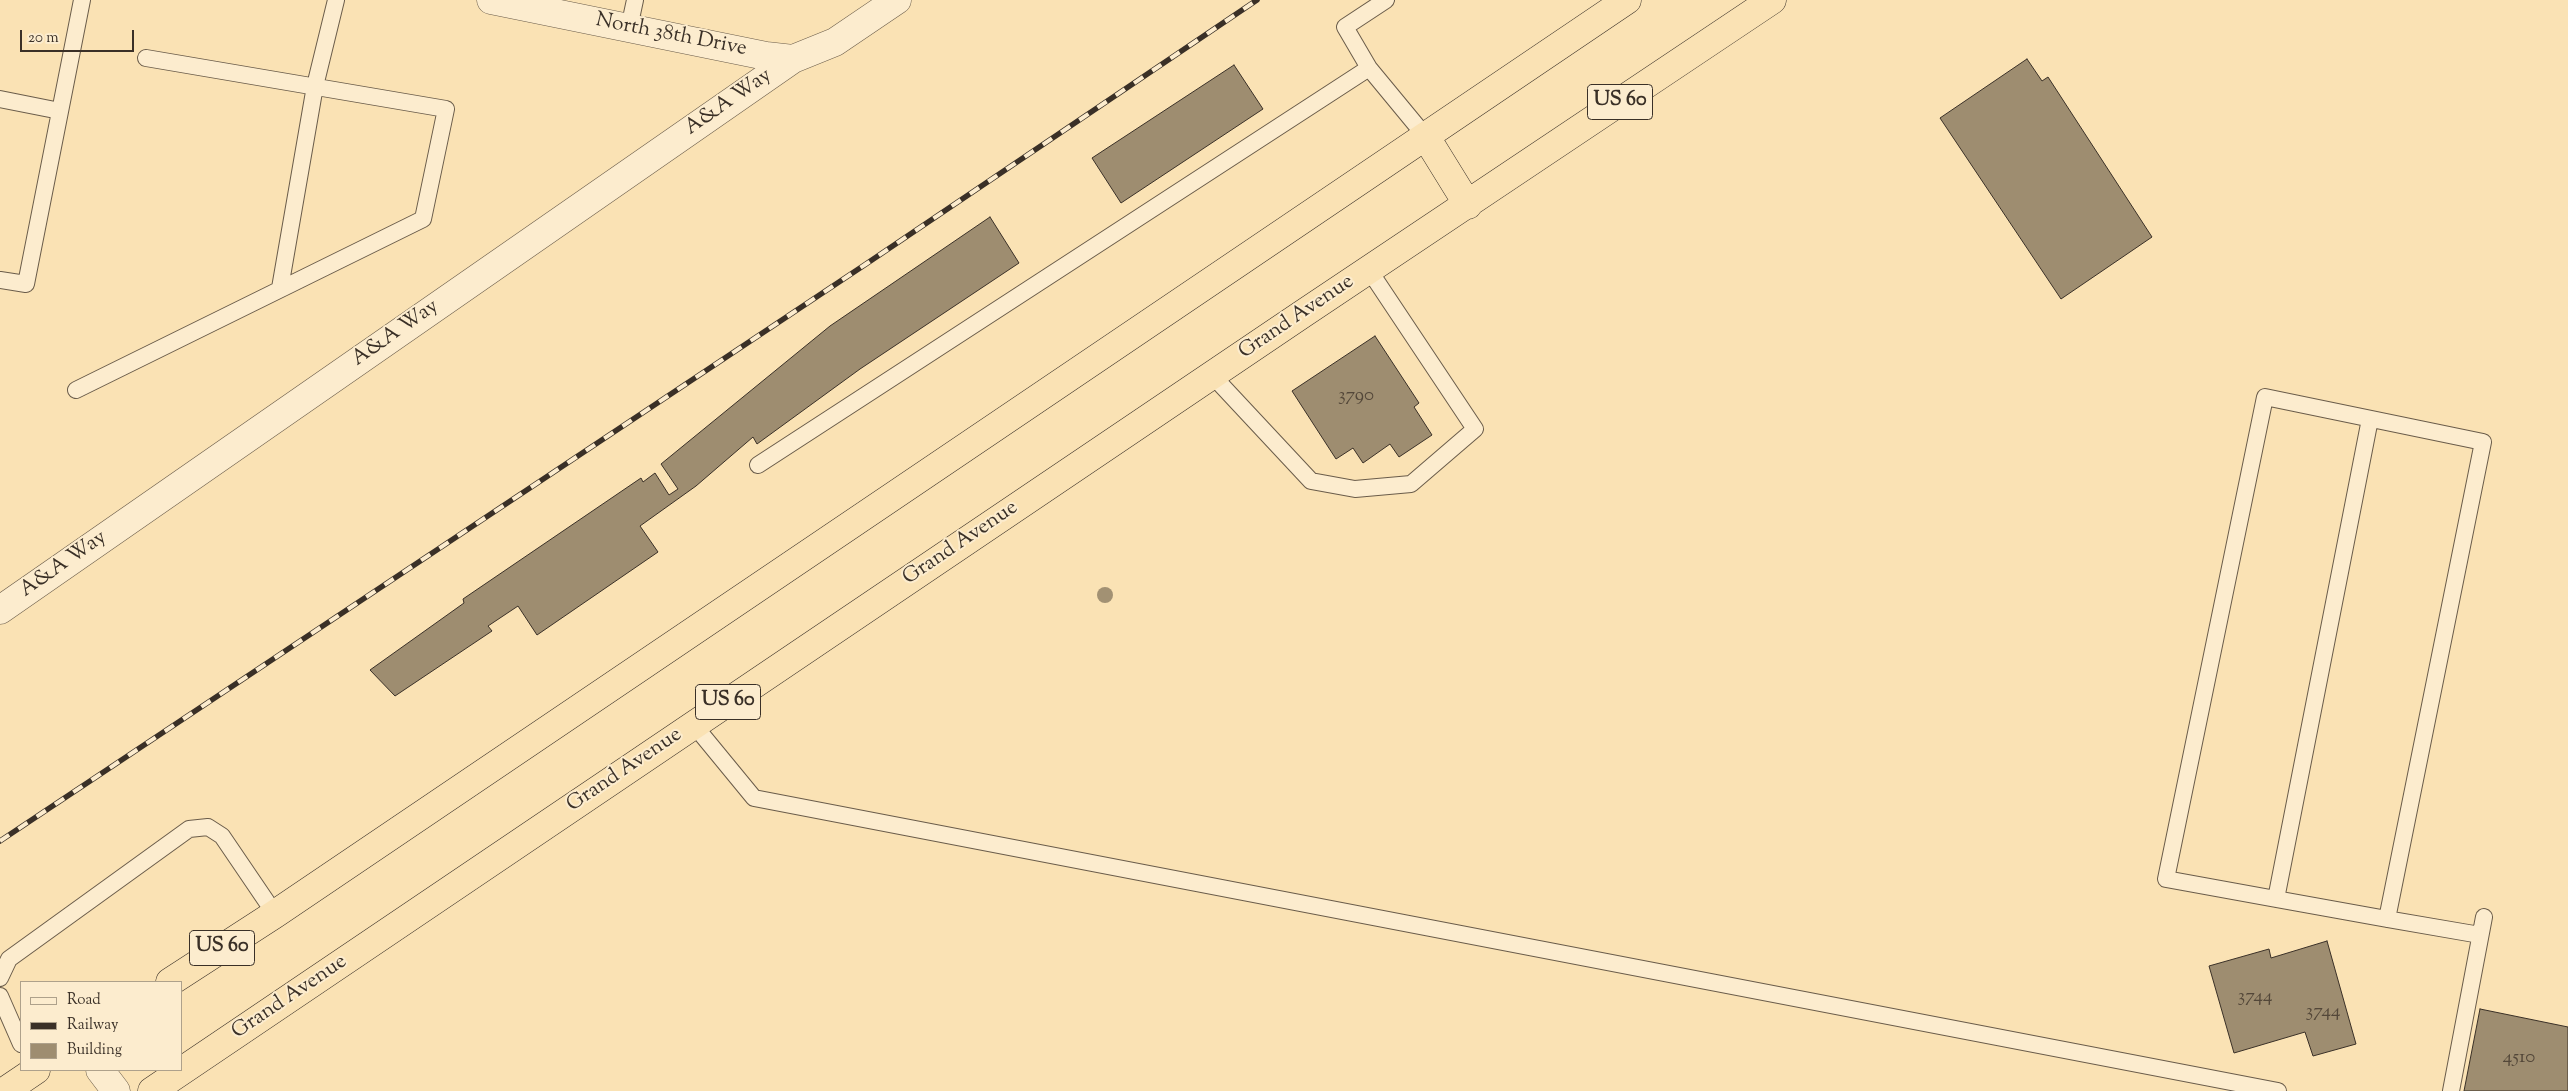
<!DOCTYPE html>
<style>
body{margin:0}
#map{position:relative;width:2568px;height:1091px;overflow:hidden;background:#fae2b4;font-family:"Sorts Mill Goudy",serif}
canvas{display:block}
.legend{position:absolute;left:20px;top:981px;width:162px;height:90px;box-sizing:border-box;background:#fcecce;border:1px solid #aea18b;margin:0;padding:6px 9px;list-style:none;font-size:15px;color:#3a3027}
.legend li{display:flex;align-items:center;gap:10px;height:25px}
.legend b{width:25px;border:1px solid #aea18b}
.scale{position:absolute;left:20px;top:30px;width:114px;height:22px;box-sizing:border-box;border:2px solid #3a3027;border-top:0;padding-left:6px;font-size:15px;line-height:18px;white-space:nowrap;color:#3a3027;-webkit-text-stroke:4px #fcecce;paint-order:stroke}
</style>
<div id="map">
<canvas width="2568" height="1091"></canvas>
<ul class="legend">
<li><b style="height:6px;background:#fcecce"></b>Road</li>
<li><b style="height:6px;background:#3a3027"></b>Railway</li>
<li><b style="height:14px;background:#9e8d70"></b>Building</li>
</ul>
<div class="scale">20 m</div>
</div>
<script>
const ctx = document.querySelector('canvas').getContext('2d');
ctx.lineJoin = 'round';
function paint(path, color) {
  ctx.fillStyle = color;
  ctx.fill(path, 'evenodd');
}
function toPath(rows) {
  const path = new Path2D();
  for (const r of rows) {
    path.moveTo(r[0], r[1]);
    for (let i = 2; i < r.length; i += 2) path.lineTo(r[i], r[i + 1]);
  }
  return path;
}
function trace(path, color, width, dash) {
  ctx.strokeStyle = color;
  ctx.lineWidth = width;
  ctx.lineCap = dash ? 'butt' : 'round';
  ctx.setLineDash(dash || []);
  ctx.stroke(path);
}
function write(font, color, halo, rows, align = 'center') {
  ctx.font = font + ' "Sorts Mill Goudy",serif';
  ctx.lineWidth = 4;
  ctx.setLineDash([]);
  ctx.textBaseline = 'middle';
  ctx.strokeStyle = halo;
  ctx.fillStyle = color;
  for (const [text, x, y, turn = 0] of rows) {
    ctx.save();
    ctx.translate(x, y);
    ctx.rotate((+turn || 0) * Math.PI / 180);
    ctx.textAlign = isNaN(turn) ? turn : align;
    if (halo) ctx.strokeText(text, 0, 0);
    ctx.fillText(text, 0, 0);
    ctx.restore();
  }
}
const building = toPath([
 [2027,59,2042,81,2048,77,2152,237,2061,299,1940,118,2027,59],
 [1234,65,1263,109,1121,203,1092,158,1234,65],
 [990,217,1019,263,860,369,757,444,753,437,696,486,640,526,658,552,537,635,518,606,488,626,492,631,395,696,370,670,464,603,463,599,641,478,643,482,655,473,669,495,678,489,661,464,830,326,990,217],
 [1375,336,1419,403,1414,407,1432,435,1399,457,1390,444,1363,463,1353,448,1336,459,1292,391,1375,336],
 [2327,941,2356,1044,2313,1056,2305,1032,2234,1053,2209,966,2269,949,2271,958,2327,941],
 [2480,1009,2568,1027,2568,1091,2464,1091,2480,1009]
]);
paint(building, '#9e8d70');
trace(building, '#3a3027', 1);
const service = toPath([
 [629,28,635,0],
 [1369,68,1345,27,1386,0],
 [0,99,60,111],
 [0,280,26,284,82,0],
 [280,288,315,86,336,0],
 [1212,375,1311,481,1355,489,1411,484,1475,429,1369,270],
 [76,390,423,219,446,109,146,58],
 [758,465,1369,68,1426,137],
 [694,725,754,798,2278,1091],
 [2276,899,2370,419],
 [2387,919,2483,442,2265,397,2166,879,2276,899,2387,919,2480,935],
 [0,978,9,959,189,829,208,827,222,836,275,914],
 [0,996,21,1044],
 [2451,1091,2484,917]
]);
const minor = toPath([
 [491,0,766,56,793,59],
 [0,610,793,59,835,42,897,0],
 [100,1070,116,1091]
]);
const trunk = toPath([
 [1426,137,1468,205],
 [170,982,275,914,1627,0],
 [5,1091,36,1070],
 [152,1091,1304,313,1772,0]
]);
trace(service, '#6a5c4a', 18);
trace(minor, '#6a5c4a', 29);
trace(trunk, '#3a3027', 29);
trace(service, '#fcecce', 16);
trace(minor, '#fcecce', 28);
trace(trunk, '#fae2b4', 28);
const rail = toPath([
 [0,841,866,264,1257,0]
]);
trace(rail, '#3a3027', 5.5);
trace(rail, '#fcecce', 4, [11]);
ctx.fillStyle = '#a29173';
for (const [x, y] of [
 [1105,595]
]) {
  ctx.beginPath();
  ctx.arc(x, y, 8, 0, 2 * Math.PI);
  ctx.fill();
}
write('19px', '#534739', null, [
 ["3790",1356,397],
 ["3744",2255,998],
 ["3744",2323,1013],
 ["4510",2519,1059]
]);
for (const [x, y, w] of [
 [1620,102,65],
 [728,702,65],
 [222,948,65]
]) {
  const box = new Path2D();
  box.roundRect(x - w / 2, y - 17.5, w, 35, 4);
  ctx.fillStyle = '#fcecce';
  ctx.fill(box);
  trace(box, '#3a3027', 1);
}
write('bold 20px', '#3a3027', null, [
 ["US 60",1620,102],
 ["US 60",728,702],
 ["US 60",222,948]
]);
write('21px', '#3a3027', '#fcecce', [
 ["North 38th Drive",671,36,11],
 ["A&A Way",729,103,-35],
 ["Grand Avenue",1297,318,-34],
 ["A&A Way",396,334,-35],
 ["Grand Avenue",961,544,-34],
 ["A&A Way",64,565,-35],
 ["Grand Avenue",625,771,-34],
 ["Grand Avenue",290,998,-34]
]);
</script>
